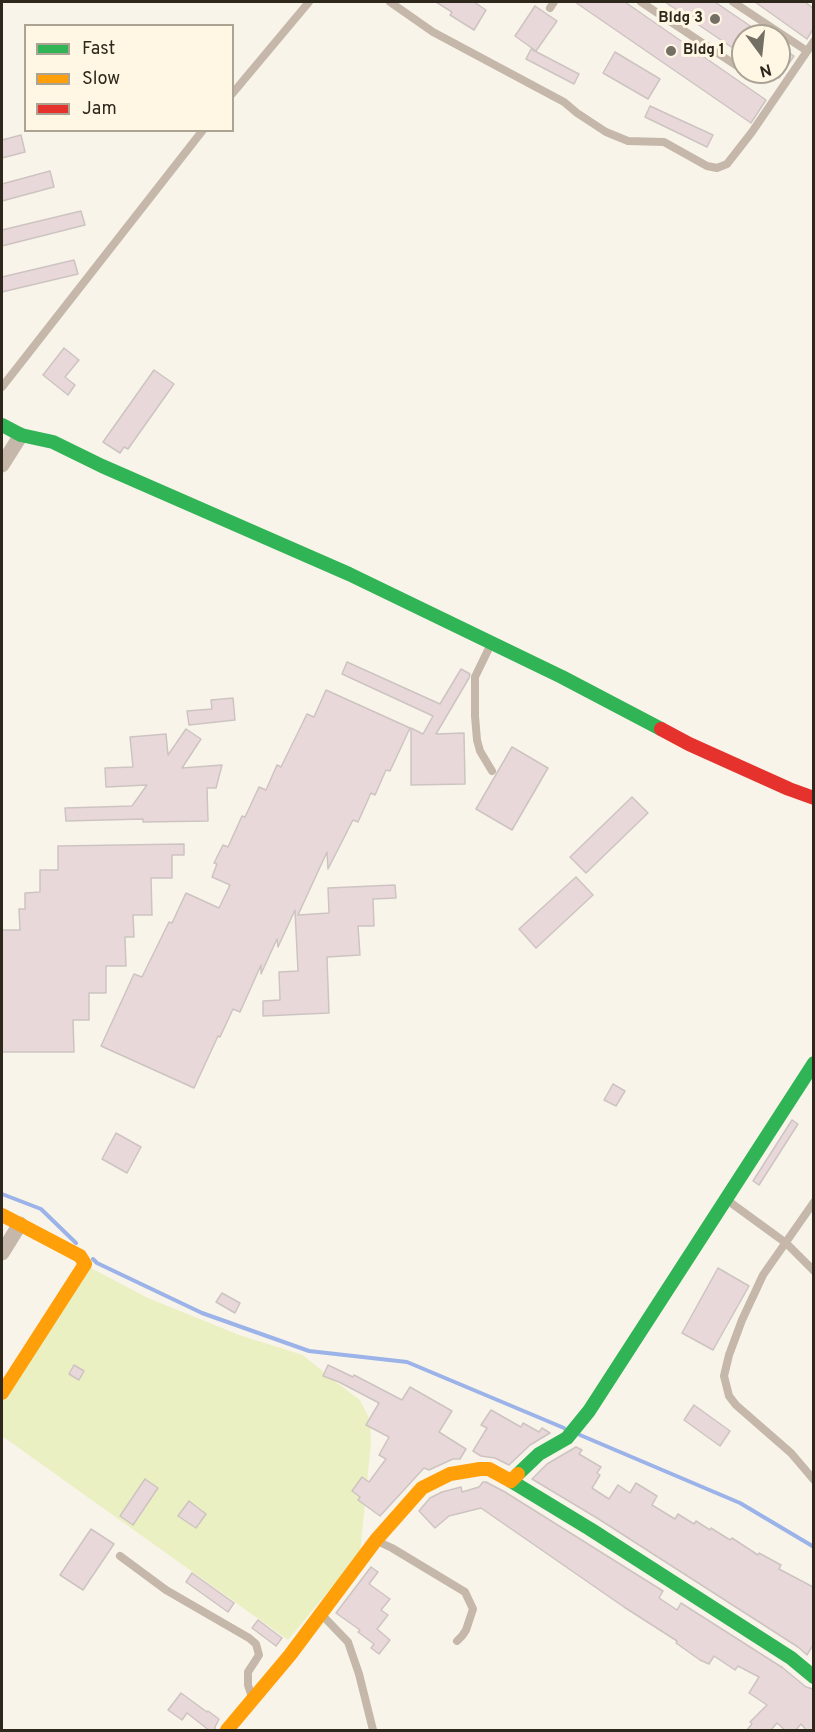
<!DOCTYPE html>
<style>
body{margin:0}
#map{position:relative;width:815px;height:1732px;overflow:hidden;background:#f9f4ea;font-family:Overpass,sans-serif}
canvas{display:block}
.frame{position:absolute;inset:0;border:3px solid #2d271c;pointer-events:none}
.legend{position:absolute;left:24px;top:24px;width:210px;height:108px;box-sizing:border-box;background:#fff6e4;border:2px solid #aba394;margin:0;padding:8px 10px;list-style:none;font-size:18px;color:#2d271c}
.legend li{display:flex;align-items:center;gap:12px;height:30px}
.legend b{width:30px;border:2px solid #aba394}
.north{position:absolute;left:731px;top:24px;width:60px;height:60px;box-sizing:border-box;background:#fff6e4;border:2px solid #aba394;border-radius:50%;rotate:165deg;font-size:16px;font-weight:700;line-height:24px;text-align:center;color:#2d271c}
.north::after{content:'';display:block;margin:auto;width:21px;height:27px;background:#746f64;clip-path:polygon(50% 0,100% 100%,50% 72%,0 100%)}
</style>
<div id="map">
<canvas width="815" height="1732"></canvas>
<div class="frame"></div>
<ul class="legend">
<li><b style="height:8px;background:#30b455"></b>Fast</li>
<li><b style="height:8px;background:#ff9f0a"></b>Slow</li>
<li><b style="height:8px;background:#e5322d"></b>Jam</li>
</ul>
<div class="north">N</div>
</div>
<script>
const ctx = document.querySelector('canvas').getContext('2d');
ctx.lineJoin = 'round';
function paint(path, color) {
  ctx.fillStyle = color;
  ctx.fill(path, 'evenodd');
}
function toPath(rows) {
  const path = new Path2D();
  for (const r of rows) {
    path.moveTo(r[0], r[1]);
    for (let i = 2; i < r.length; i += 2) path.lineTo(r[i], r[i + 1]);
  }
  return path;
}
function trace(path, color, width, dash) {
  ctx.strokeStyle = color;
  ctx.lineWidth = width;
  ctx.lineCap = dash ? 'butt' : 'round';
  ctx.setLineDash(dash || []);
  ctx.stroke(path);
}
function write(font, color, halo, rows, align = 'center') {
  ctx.font = font + ' Overpass,sans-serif';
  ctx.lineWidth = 6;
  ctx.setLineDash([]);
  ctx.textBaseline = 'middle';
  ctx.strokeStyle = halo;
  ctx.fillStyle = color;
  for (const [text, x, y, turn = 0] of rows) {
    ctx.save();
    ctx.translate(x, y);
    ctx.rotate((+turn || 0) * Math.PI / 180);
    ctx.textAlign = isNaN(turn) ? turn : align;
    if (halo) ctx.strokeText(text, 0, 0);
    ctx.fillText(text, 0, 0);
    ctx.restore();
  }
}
paint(toPath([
 [89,1267,148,1298,239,1335,303,1355,332,1379,360,1400,370,1420,371,1443,360,1553,288,1640,2,1436,2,1403]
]), '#eaf0c1');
trace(toPath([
 [2,1194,41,1209,76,1243],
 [93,1259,97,1263,202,1313,309,1351,407,1362,564,1428],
 [580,1435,740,1503,814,1547]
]), '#9bb3e8', 4);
const building = toPath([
 [436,2,474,2,486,10,474,30,450,15,452,12,436,2],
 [575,2,625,2,766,100,751,123,575,2],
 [665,2,715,2,765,36,743,36,743,55,665,2],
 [755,2,805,2,813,8,813,29,807,39,755,2],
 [535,6,557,21,536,51,515,36,535,6],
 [779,46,794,56,779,78,779,46],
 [531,49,579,74,574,84,526,59,531,49],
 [615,52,660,79,648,99,603,73,615,52],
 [650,106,713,135,707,147,645,117,650,106],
 [21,135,25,152,2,158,2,140,21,135],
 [50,171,54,187,2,201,2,184,50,171],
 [81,211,85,225,2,246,2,230,81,211],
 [74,260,78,274,2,292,2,277,74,260],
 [64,348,79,360,65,377,75,385,68,395,43,375,64,348],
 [154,370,174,384,128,449,124,447,120,453,103,442,154,370],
 [347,662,440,704,461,669,470,674,469,678,436,734,464,733,465,784,411,785,411,728,423,734,433,716,342,674,347,662],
 [326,690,410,728,390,771,386,770,375,795,371,793,358,822,353,820,328,869,327,852,298,915,329,913,328,888,395,885,396,898,373,899,374,926,358,926,360,955,327,957,329,1013,263,1016,263,1001,280,1000,279,972,298,971,295,910,278,947,277,939,261,974,261,965,240,1012,233,1009,220,1037,218,1036,194,1088,101,1046,134,974,142,977,169,922,172,923,186,893,219,908,230,885,212,877,217,864,214,863,223,845,228,847,242,816,245,817,259,787,266,790,277,765,281,767,307,714,314,717,326,690],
 [233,698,235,720,189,725,187,711,212,709,211,700,233,698],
 [186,729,201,739,182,768,222,765,216,788,207,788,208,821,143,822,143,819,66,821,65,808,132,806,147,785,106,787,105,768,133,767,130,737,166,734,168,755,186,729],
 [512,747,548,768,512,830,476,809,512,747],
 [632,797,648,813,586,873,570,857,632,797],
 [184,844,184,855,172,855,172,878,151,878,152,915,133,915,134,937,125,937,126,966,106,966,106,993,89,993,89,1020,73,1020,74,1052,2,1052,2,930,20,930,19,909,25,909,25,893,40,892,40,870,58,870,58,846,184,844],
 [576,877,593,895,536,948,519,929,576,877],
 [613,1084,625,1091,616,1106,604,1100,613,1084],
 [792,1120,798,1124,759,1185,753,1181,792,1120],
 [116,1133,141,1147,127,1173,102,1159,116,1133],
 [718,1268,749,1286,713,1350,682,1333,718,1268],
 [222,1293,240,1303,235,1313,216,1302,222,1293],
 [74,1365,84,1371,79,1380,69,1374,74,1365],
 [328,1365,353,1377,354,1375,402,1400,410,1387,452,1411,439,1432,466,1449,460,1459,453,1459,429,1470,424,1468,380,1516,358,1500,360,1497,352,1491,362,1477,369,1482,386,1459,379,1455,389,1437,366,1425,379,1403,339,1382,323,1376,328,1365],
 [694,1405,730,1431,720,1446,684,1420,694,1405],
 [491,1410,521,1427,523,1423,539,1432,542,1428,550,1433,530,1445,509,1465,495,1458,481,1456,473,1451,487,1428,481,1425,491,1410],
 [576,1447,582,1450,579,1454,601,1467,597,1473,600,1475,592,1488,609,1499,618,1485,630,1493,636,1483,657,1496,652,1505,675,1519,678,1514,694,1524,696,1521,710,1530,711,1528,730,1540,732,1538,758,1555,759,1553,781,1565,779,1569,813,1587,813,1645,807,1655,798,1647,597,1518,532,1479,547,1464,576,1447],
 [145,1479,158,1488,133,1525,120,1516,145,1479],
 [483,1482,486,1482,505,1492,663,1591,659,1598,677,1610,681,1603,783,1668,806,1687,813,1689,813,1731,807,1731,801,1724,795,1731,786,1731,777,1723,770,1731,746,1731,752,1724,750,1722,767,1705,749,1693,759,1677,738,1666,735,1670,714,1656,709,1664,700,1660,676,1643,677,1641,624,1607,481,1508,449,1516,435,1528,419,1511,430,1498,442,1492,461,1487,462,1492,479,1487,483,1482],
 [189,1501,206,1514,196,1528,178,1516,189,1501],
 [91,1529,114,1544,83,1590,60,1575,91,1529],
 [371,1567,378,1572,369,1584,390,1599,381,1610,388,1615,377,1629,390,1640,379,1654,371,1648,374,1644,358,1632,360,1630,336,1613,371,1567],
 [192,1573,234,1603,228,1612,186,1582,192,1573],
 [258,1620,282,1638,276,1646,252,1628,258,1620],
 [181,1693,207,1712,208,1711,219,1719,215,1727,215,1731,210,1731,187,1713,182,1720,168,1710,181,1693]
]);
paint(building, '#e9d8d9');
trace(building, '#cdc4c2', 1.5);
trace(toPath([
 [390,2,433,32,564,102,577,113,606,132,628,141,664,142,707,166,717,168,727,164,752,132,814,41],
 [641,2,743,70],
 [733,2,807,51],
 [550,8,554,2],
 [746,72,755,78],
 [232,94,309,2],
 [2,387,203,130],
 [491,644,475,677,475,716,477,740,480,751,492,771],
 [727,1200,786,1243,814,1271],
 [814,1202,763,1275,742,1320,729,1355,724,1376,729,1396,736,1405,791,1453,814,1480],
 [377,1541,392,1548,465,1592,473,1609,466,1630,462,1636,457,1641],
 [120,1556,166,1590,249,1638,256,1644,259,1655,248,1672,248,1685,252,1697],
 [321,1614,348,1642,359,1674,373,1730]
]), '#c5b7a9', 8);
trace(toPath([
 [2,465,21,435],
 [2,1253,20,1224]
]), '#c5b7a9', 15);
trace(toPath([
 [2,425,21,435,53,442,102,466,349,574,562,677,661,729],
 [518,1474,539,1454,567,1438,589,1411,814,1063],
 [511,1481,590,1529,791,1658,814,1677]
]), '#30b455', 14);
trace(toPath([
 [2,1215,80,1256,85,1264,2,1393],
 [227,1730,290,1655,376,1540,422,1488,450,1474,480,1469,489,1469,511,1481,518,1474]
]), '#ff9f0a', 14);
trace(toPath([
 [661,729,689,744,789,789,814,798]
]), '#e5322d', 14);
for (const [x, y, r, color] of [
 [715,19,6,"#746f64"],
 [671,51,6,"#746f64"]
]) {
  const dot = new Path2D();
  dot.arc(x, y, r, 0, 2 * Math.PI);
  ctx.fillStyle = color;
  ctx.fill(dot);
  trace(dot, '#fff6e4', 2);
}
write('bold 15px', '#2d271c', '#fff6e4', [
 ["Bldg 3",703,19],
 ["Bldg 1",683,51,"left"]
], 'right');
</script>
